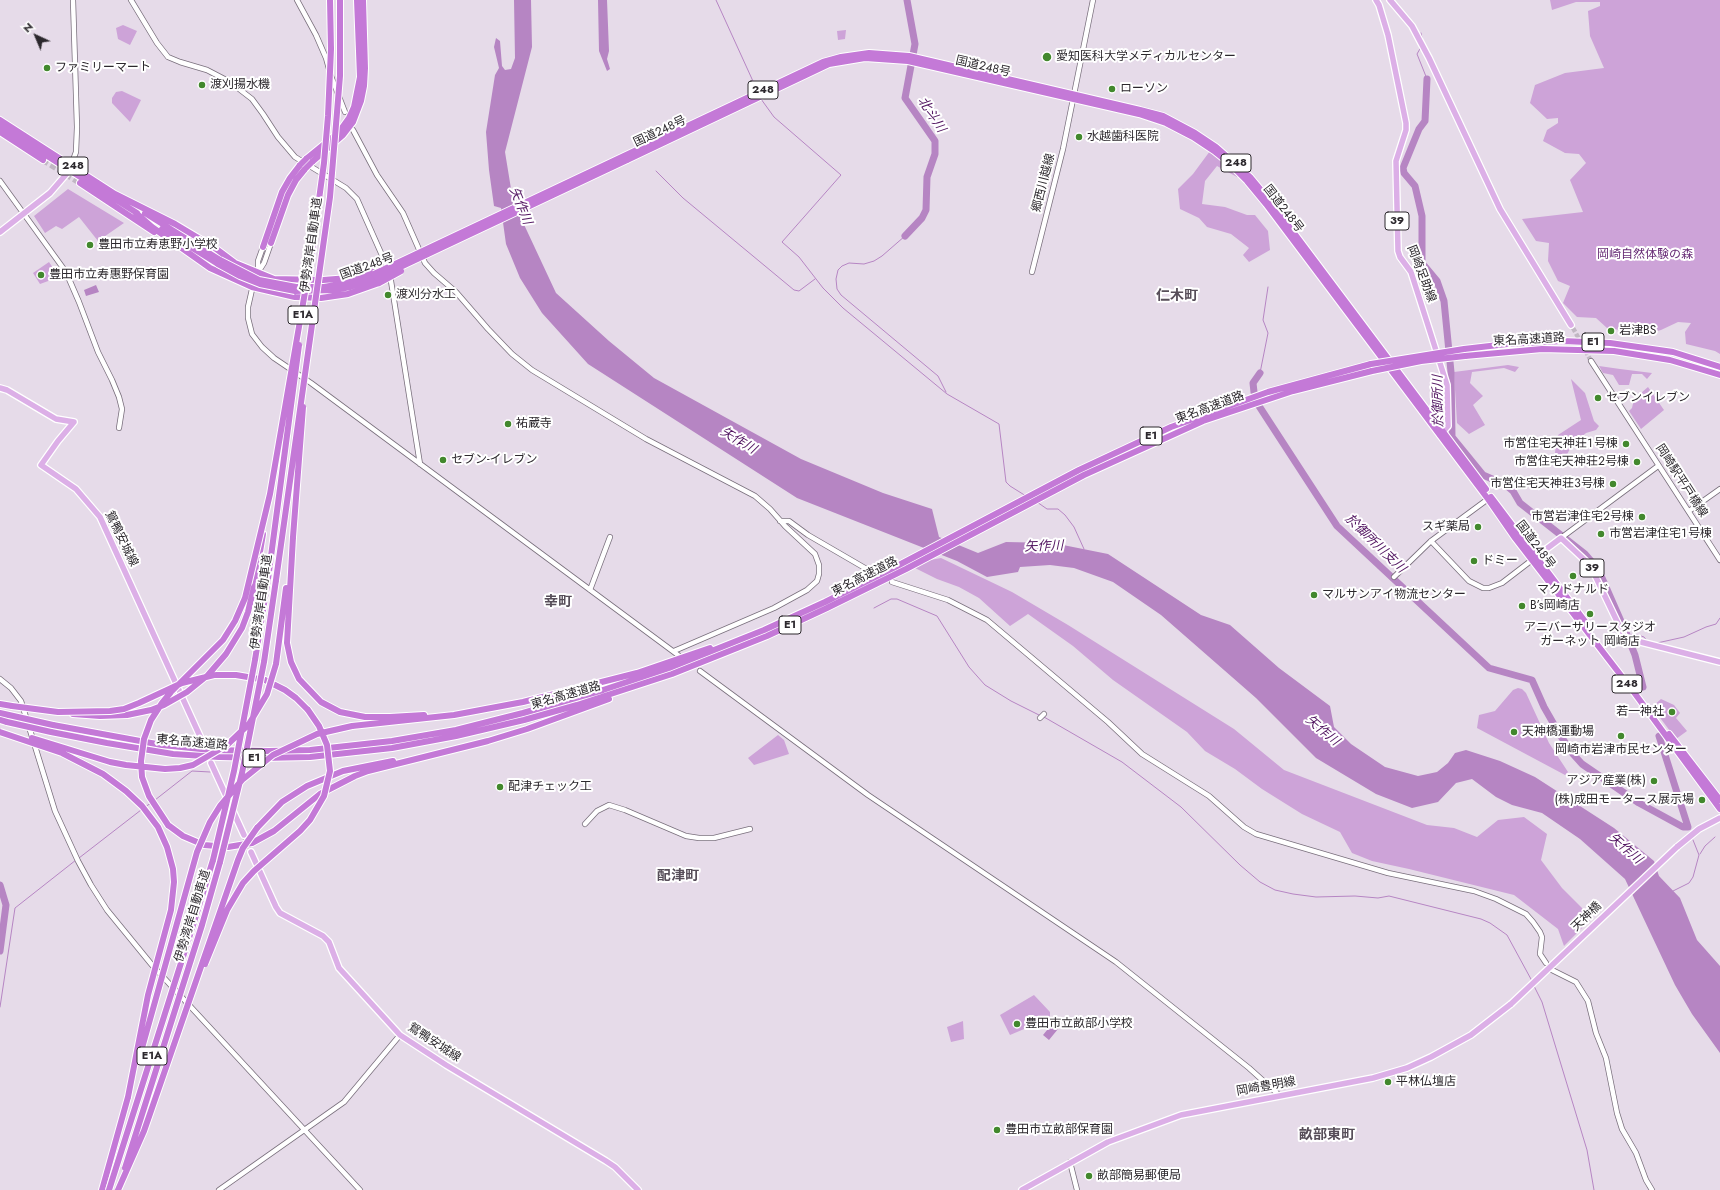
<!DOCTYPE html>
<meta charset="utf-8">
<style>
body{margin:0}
#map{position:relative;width:1720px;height:1190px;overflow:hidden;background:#e6dbe9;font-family:Jost,sans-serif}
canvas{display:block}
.north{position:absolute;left:16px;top:16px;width:40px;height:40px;-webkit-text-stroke:3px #fff;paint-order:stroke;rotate:316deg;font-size:11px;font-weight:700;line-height:16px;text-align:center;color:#2c282d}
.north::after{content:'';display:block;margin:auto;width:14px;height:18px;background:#2c282d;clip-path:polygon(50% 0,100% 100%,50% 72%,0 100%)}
</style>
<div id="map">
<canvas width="1720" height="1190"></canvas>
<div class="north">N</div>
</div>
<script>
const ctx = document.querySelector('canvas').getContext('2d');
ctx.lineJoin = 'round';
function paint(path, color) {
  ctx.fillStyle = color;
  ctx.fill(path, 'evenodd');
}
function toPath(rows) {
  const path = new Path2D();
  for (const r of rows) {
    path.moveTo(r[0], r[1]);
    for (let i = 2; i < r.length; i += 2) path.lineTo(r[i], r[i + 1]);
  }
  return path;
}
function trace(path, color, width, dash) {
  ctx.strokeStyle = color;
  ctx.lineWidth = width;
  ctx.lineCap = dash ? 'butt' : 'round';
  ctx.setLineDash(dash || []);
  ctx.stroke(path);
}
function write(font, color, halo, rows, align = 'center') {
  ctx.font = font + ' Jost,"Noto Sans JP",sans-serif';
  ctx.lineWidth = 4;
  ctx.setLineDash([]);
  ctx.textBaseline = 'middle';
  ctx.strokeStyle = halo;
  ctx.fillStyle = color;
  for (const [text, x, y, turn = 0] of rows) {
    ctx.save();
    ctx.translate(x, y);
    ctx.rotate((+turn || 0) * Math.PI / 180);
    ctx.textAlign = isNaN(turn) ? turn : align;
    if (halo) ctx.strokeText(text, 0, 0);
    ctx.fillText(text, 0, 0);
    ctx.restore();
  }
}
paint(toPath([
 [1550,0,1720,0,1720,354,1715,351,1686,344,1685,332,1691,323,1678,322,1661,330,1647,334,1607,328,1596,318,1577,317,1563,303,1570,286,1558,281,1548,261,1549,243,1536,241,1522,219,1583,212,1570,180,1586,163,1579,154,1565,153,1543,141,1547,130,1558,123,1558,118,1547,119,1530,103,1535,85,1565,73,1604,68,1590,36,1588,11,1600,6,1600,2,1576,2,1552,10],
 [123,25,137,31,130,45,118,39,116,28],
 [846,30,845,39,838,40,837,31],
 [122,91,141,100,130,122,112,103,112,98,116,92],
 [1210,151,1240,176,1237,177,1217,166,1205,181,1202,204,1225,207,1247,215,1255,215,1268,231,1270,250,1249,262,1243,255,1249,248,1231,234,1207,227,1199,218,1180,209,1178,189,1193,174],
 [68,189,124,223,98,241,79,217,62,229,56,226,45,233,34,216],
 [49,262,53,268,56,266,62,276,40,284,33,273],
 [1508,365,1519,367,1515,372,1504,368,1472,372,1470,383,1483,396,1473,405,1485,425,1469,434,1457,423,1454,372],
 [1599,366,1620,369,1652,373,1647,379,1642,374,1632,374,1629,385,1619,385,1613,375,1603,373],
 [1571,379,1585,393,1594,421,1599,426,1596,430,1586,433,1572,445,1563,462,1554,458,1558,435,1581,420],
 [1648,387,1664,410,1641,429,1629,411,1632,408,1634,399],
 [941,558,1012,592,1068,625,1234,729,1284,770,1427,825,1454,828,1477,837,1498,820,1524,817,1547,834,1541,860,1562,888,1592,918,1564,946,1558,929,1514,895,1409,869,1372,861,1352,853,1340,832,1302,814,1262,789,1235,769,1205,751,1187,732,1113,680,1073,646,1028,614,1010,626,979,598,959,587,937,579,915,568,925,561],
 [1518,688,1522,689,1526,693,1549,743,1568,772,1565,775,1477,728,1479,715,1495,711,1513,690],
 [1661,699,1674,705,1680,713,1676,718,1687,731,1676,739,1652,707],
 [778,735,784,740,789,754,754,765,748,758],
 [1034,995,1050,1012,1050,1018,1010,1035,1000,1015],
 [963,1021,964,1039,951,1042,947,1027]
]), '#cda3d8');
paint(toPath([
 [514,0,531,0,532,47,505,152,513,201,556,293,609,341,654,378,801,459,883,493,932,509,939,537,978,553,1006,542,1053,543,1108,554,1201,615,1230,625,1279,668,1330,706,1334,727,1351,744,1385,767,1418,776,1437,772,1448,763,1455,753,1466,750,1500,761,1535,777,1614,828,1654,861,1659,876,1680,898,1697,940,1720,966,1720,1053,1692,1014,1675,985,1625,879,1580,839,1542,813,1512,805,1496,797,1472,779,1456,783,1438,802,1412,808,1376,794,1316,758,1256,698,1161,615,1113,582,1074,568,1050,565,1020,567,1018,572,987,577,957,561,797,498,588,364,542,313,520,278,506,244,501,208,494,206,489,170,486,132,495,75,499,68,494,47,496,38,500,41,502,66,505,70,511,69,515,58],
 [598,0,607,0,609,51,607,59,610,69,607,71,599,51],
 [96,285,99,292,86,296,84,290],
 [1052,1024,1058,1029,1049,1040,1043,1035]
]), '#b685c3');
trace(toPath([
 [716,0,757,90],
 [1421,33,1422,38],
 [1421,47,1417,54,1427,79],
 [761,99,774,117,841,175,782,242,799,257,823,288,843,308,947,394,999,424,1006,482,1010,486,1026,496],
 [656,171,683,198,794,290,799,291,815,279],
 [905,236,882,256,874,261,864,264,849,263,842,266,838,270,836,279,837,289,841,295,938,376,946,392],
 [1260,373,1268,333,1263,320,1268,287],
 [1037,502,1047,509,1058,509,1065,515,1074,527,1084,549],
 [874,608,891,599,897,599,937,616,969,667,985,685,1011,701,1039,715],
 [1627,635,1635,634,1644,637,1647,641,1657,643,1684,637,1706,627,1716,624,1720,618],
 [1044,717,1122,762,1181,807,1240,865,1260,882,1275,890,1293,894,1316,897,1355,896,1378,898,1389,896,1481,919,1490,923,1507,935,1532,981],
 [155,800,192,771,210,772],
 [145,807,151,803],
 [1688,827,1689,829],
 [1700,854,1705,846,1715,837],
 [79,858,141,810],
 [1673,891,1689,883,1693,877,1699,855,1693,840],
 [1534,986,1542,1002,1587,1150,1594,1190],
 [0,1007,15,908,76,860]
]), '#b685c3', 1);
trace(toPath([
 [1427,79,1425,121,1419,129,1403,168,1404,173,1415,186,1422,216,1422,263,1437,281,1444,301,1451,372,1452,437,1483,475,1506,485,1513,491,1520,503,1585,554,1598,569,1627,635,1635,655,1643,687],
 [905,236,922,218,926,210,927,177,935,154,935,141,905,98,915,44,907,0],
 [1260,373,1253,383,1254,392,1259,406,1337,526,1489,668,1532,680,1544,707,1560,735,1573,754,1582,764,1639,803,1683,827,1688,827,1659,736],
 [0,885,6,905,0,951]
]), '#b685c3', 7);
trace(toPath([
 [1573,328,1591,361],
 [870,571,887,580]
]), '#c1b7c3', 4.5, [4.5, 2]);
trace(toPath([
 [244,835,251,852]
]), '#c1b7c3', 5.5, [5.5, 3]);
trace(toPath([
 [43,160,80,183]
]), '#c1b7c3', 6, [6, 3]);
const minor = toPath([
 [131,0,157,43,168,57,180,62,207,70,230,82,252,99,263,114,278,137,295,157,346,188,357,199,385,262,391,281,420,464],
 [297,0,316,35,326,58,329,69],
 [331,76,345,112],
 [353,130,377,175,403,213,425,263,434,273,456,292,488,329,512,354,532,370,646,439,755,496,770,509,785,526,815,554,819,565,819,574,817,581,807,590,774,608,674,651],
 [70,168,76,152,77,127,73,0],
 [0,181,66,272,79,302,98,352,112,380,119,397,122,409,119,428],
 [1032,272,1063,149,1093,0],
 [258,273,258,261,263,247],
 [257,274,264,263,271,243],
 [253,285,248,307,248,318,252,334,262,347,274,358,311,383,678,655],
 [1591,361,1720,560],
 [1689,511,1720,489],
 [780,521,789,521,808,535,870,571],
 [1561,538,1658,466],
 [1431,541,1469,581,1483,588,1489,588,1502,583,1532,560],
 [1394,577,1431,541,1488,499],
 [892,582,948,600,987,620,1108,722,1142,754,1209,796,1244,827,1256,834,1388,873,1474,891,1496,899,1526,914,1533,922,1540,932,1542,937,1540,954,1546,963],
 [590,590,610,537],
 [700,671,868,795,1116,962,1249,1068,1280,1096],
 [0,679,11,688,21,701,55,811,78,861,91,885,107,910,152,965,360,1190],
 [1040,718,1044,714],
 [585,824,597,811,609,805,625,810,686,836,699,838,714,838,750,829],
 [1552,970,1576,982,1588,1001,1596,1033,1606,1058,1617,1113,1622,1129,1636,1153,1646,1180,1652,1190],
 [1070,1162,1077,1190],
 [219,1190,344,1102,400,1035]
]);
const major = toPath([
 [1376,0,1379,5,1388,35,1406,123,1406,130,1396,161,1398,251,1400,257,1411,272,1447,385,1448,426,1440,435],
 [1390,0,1412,26,1429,58,1500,209,1571,325],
 [0,232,50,193,69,171],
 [0,388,7,390,56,419,74,422,58,441,41,465,76,489,100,517,204,745],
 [1533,559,1561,538,1590,565,1625,638,1720,662],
 [211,763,244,835],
 [1677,847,1699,829,1720,818],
 [251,852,276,907,280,913,323,936,329,942,339,968,400,1035,446,1065,606,1161,615,1167,638,1190],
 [1022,1190,1108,1142,1181,1115,1373,1078,1407,1068,1431,1057,1471,1035,1511,1004]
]);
const highway = toPath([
 [330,0,331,49],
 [340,0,340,76],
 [0,120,118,196],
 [0,126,137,213],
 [0,132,43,160],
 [624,156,823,62,841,57,869,53,909,56,1140,110,1163,116,1195,133,1216,147,1250,177,1270,201,1486,489],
 [306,159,339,132,349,118,354,107,360,77,357,0],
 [627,160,829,64,865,58,908,61,1139,114,1166,123,1193,137,1214,151,1229,163,1247,181,1266,204,1488,499,1515,538,1633,691,1720,809],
 [312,162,343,135,353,122,361,101,364,86,365,68,363,0],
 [80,183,154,232],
 [115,194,175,224,215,248,235,263,274,279,323,280,349,278,372,270],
 [135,212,152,227,210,268,252,287,295,297,321,298,348,294,379,283],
 [145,213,220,260],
 [162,229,218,264],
 [271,243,288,195,296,180,305,169],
 [263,247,282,192,290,178,300,165],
 [296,287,324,287,347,283,374,274],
 [295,291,335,290,350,287,377,278],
 [1464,349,1507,344,1563,341,1610,343,1673,352,1720,367],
 [1465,356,1542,349,1614,351,1670,360,1720,375],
 [1491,497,1587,624],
 [293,537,287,643,291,662,299,679,321,702,340,712,365,717,390,717,424,715],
 [254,587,263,534],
 [255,660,268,579],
 [264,662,276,580],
 [276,664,286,588],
 [214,675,236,675,265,680,285,690,296,698,308,710],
 [0,704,12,706],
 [0,713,9,715],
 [73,714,100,716,127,715],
 [0,720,7,722],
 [53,725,162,745,211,750,269,751,310,750,392,741,456,730,523,713,603,690,669,668,764,630,825,602,899,565,1079,470,1171,427,1268,392,1371,364],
 [352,726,454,715,523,702,637,673,710,648],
 [51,732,107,743,173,754,219,757,262,758,310,757,392,748,456,736,524,720,577,705,672,674,767,636,827,608,906,569,1084,475,1203,421,1293,391,1372,371],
 [1669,734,1720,800],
 [168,825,183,836,204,845,228,847,252,843,274,831,320,794,355,776,368,771,488,741,527,729,609,699],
 [257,828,282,802,307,786,343,771,393,761],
 [194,922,213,860],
 [202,925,220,862],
 [102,1190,128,1097]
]);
trace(minor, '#796f7c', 6);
trace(major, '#fff', 8);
trace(highway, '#fff', 8);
trace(minor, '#fff', 4.5);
trace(major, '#dcafe7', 5.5);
trace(highway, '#c479d7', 6);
const majorBridge = toPath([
 [1511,1004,1677,847]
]);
const highwayBridge = toPath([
 [300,165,306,159],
 [305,169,312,162],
 [220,260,259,280,296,287],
 [218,264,240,276,260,284,295,291],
 [309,272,324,163,328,116,331,49],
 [374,274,624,156],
 [377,278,627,160],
 [379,283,401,271],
 [1371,364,1464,349],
 [1372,371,1421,361,1465,356],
 [293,537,303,407],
 [268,579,299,345],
 [276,580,330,197,340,76],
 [12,706,58,712,110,711,124,709,139,703,182,683,214,675],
 [9,715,53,725],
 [127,715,151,710,164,705,187,692,208,675,226,654,242,628,248,612,254,587],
 [7,722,51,732],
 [0,732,62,753,103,774,126,791,142,806,158,827,167,847,173,869,174,882,171,910,148,995,128,1097],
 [32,738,110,762,126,765,165,769,180,768,193,765,227,745,249,724,267,694,276,664],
 [168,825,149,796,142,777,141,761,144,739,151,720,162,703,171,692,223,640,235,621,245,598,270,494,309,269],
 [213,860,234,771,255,660],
 [220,862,242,773,264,662],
 [205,964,227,910,243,883,254,871,300,831,310,820,324,796,330,771,327,745,319,726,308,710],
 [142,1048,197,852,210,822,220,806,242,780,273,755,317,734,352,726],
 [125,1168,202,925],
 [109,1190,194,922],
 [118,1190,144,1131,238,860,243,848,257,828]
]);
trace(majorBridge, '#fff', 8, []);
trace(highwayBridge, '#fff', 8, []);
trace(majorBridge, '#dcafe7', 5.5);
trace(highwayBridge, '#c479d7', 6);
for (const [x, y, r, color] of [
 [1047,57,5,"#42882d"],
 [47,68,4,"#42882d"],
 [202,85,4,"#42882d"],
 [1112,89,4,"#42882d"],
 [1079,137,4,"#42882d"],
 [90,245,4,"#42882d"],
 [41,275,4,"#42882d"],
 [388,295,4,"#42882d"],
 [1611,331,4,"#42882d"],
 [1598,398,4,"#42882d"],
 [508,424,4,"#42882d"],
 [1626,444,4,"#42882d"],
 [443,460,4,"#42882d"],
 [1637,462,4,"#42882d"],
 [1613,484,4,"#42882d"],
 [1642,517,4,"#42882d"],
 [1478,527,4,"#42882d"],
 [1601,534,4,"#42882d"],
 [1474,561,4,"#42882d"],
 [1573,576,4,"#42882d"],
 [1314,595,4,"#42882d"],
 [1522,606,4,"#42882d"],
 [1590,614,4,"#42882d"],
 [1672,712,4,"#42882d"],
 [1514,732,4,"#42882d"],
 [1621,736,4,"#42882d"],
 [1654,781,4,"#42882d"],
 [500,787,4,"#42882d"],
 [1702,800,4,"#42882d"],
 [1017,1024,4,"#42882d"],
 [1388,1082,4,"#42882d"],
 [997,1130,4,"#42882d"],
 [1089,1176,4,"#42882d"]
]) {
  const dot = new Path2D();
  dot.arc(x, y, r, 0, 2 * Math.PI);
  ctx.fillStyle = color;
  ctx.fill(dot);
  trace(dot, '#fff', 1.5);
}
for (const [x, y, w] of [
 [763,90,30],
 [1236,163,30],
 [73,166,30],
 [1397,221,24],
 [303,315,30],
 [1593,342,22],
 [1151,436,22],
 [1592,568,24],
 [790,625,22],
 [1627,684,30],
 [254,758,22],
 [152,1056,30]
]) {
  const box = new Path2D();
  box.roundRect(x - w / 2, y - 9, w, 18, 3);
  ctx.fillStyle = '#fff';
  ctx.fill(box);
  trace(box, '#2c282d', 1);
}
write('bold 11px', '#2c282d', null, [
 ["248",763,90],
 ["248",1236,163],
 ["248",73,166],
 ["39",1397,221],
 ["E1A",303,315],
 ["E1",1593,342],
 ["E1",1151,436],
 ["39",1592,568],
 ["E1",790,625],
 ["248",1627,684],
 ["E1",254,758],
 ["E1A",152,1056]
]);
write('12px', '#2c282d', '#fff', [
 ["愛知医科大学メディカルセンター",1056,57],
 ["ファミリーマート",55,68],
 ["渡刈揚水機",210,85],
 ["ローソン",1120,89],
 ["水越歯科医院",1087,137],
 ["豊田市立寿恵野小学校",98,245],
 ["豊田市立寿惠野保育園",49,275],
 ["渡刈分水工",396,295],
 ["岩津BS",1619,331],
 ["セブンイレブン",1606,398],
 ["祐蔵寺",516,424],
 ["市営住宅天神荘１号棟",1618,444,"right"],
 ["セブン-イレブン",451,460],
 ["市営住宅天神荘２号棟",1629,462,"right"],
 ["市営住宅天神荘３号棟",1605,484,"right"],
 ["市営岩津住宅２号棟",1634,517,"right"],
 ["スギ薬局",1470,527,"right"],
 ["市営岩津住宅１号棟",1609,534],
 ["ドミー",1482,561],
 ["マクドナルド",1573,590,"center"],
 ["マルサンアイ物流センター",1322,595],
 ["B’s岡崎店",1530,606],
 ["アニバーサリースタジオ",1590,628,"center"],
 ["ガーネット 岡崎店",1590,642,"center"],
 ["若一神社",1664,712,"right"],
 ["天神橋運動場",1522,732],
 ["岡崎市岩津市民センター",1621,750,"center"],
 ["アジア産業(株)",1646,781,"right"],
 ["配津チェック工",508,787],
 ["(株)成田モータース展示場",1694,800,"right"],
 ["豊田市立畝部小学校",1025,1024],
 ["平林仏壇店",1396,1082],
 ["豊田市立畝部保育園",1005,1130],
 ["畝部簡易郵便局",1097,1176]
], 'left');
write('12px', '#2c282d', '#fff', [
 ["国道248号",983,67,13],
 ["国道248号",660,132,-25],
 ["郷西川越線",1044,183,-76],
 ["国道248号",1283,209,52],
 ["伊勢湾岸自動車道",312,245,-82],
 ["国道248号",367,267,-20],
 ["岡崎足助線",1421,274,69],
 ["東名高速道路",1529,340,-3],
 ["東名高速道路",1210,408,-20],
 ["岡崎駅平戸橋線",1681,481,57],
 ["鴛鴨安城線",121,539,64],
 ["国道248号",1535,545,53],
 ["東名高速道路",865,577,-27],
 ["伊勢湾岸自動車道",262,602,-82],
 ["東名高速道路",566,696,-16],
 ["東名高速道路",192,743,5],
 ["伊勢湾岸自動車道",193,916,-73],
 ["天神橋",1587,917,-44],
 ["鴛鴨安城線",434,1043,33],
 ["岡崎豊明線",1266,1087,-10]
]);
write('12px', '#672b76', '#fff', [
 ["岡崎自然体験の森",1645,255]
]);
write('italic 13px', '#521561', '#fff', [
 ["北斗川",931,115,57],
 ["矢作川",520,206,68],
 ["於御所川",1439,401,-91],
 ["矢作川",738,441,31],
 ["於御所川支川",1375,544,44],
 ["矢作川",1044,547,-2],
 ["矢作川",1322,731,40],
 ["矢作川",1625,849,41]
]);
write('bold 14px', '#574e59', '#fff', [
 ["仁木町",1177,297],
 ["幸町",558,603],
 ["配津町",678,877],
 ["畝部東町",1327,1136]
]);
</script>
